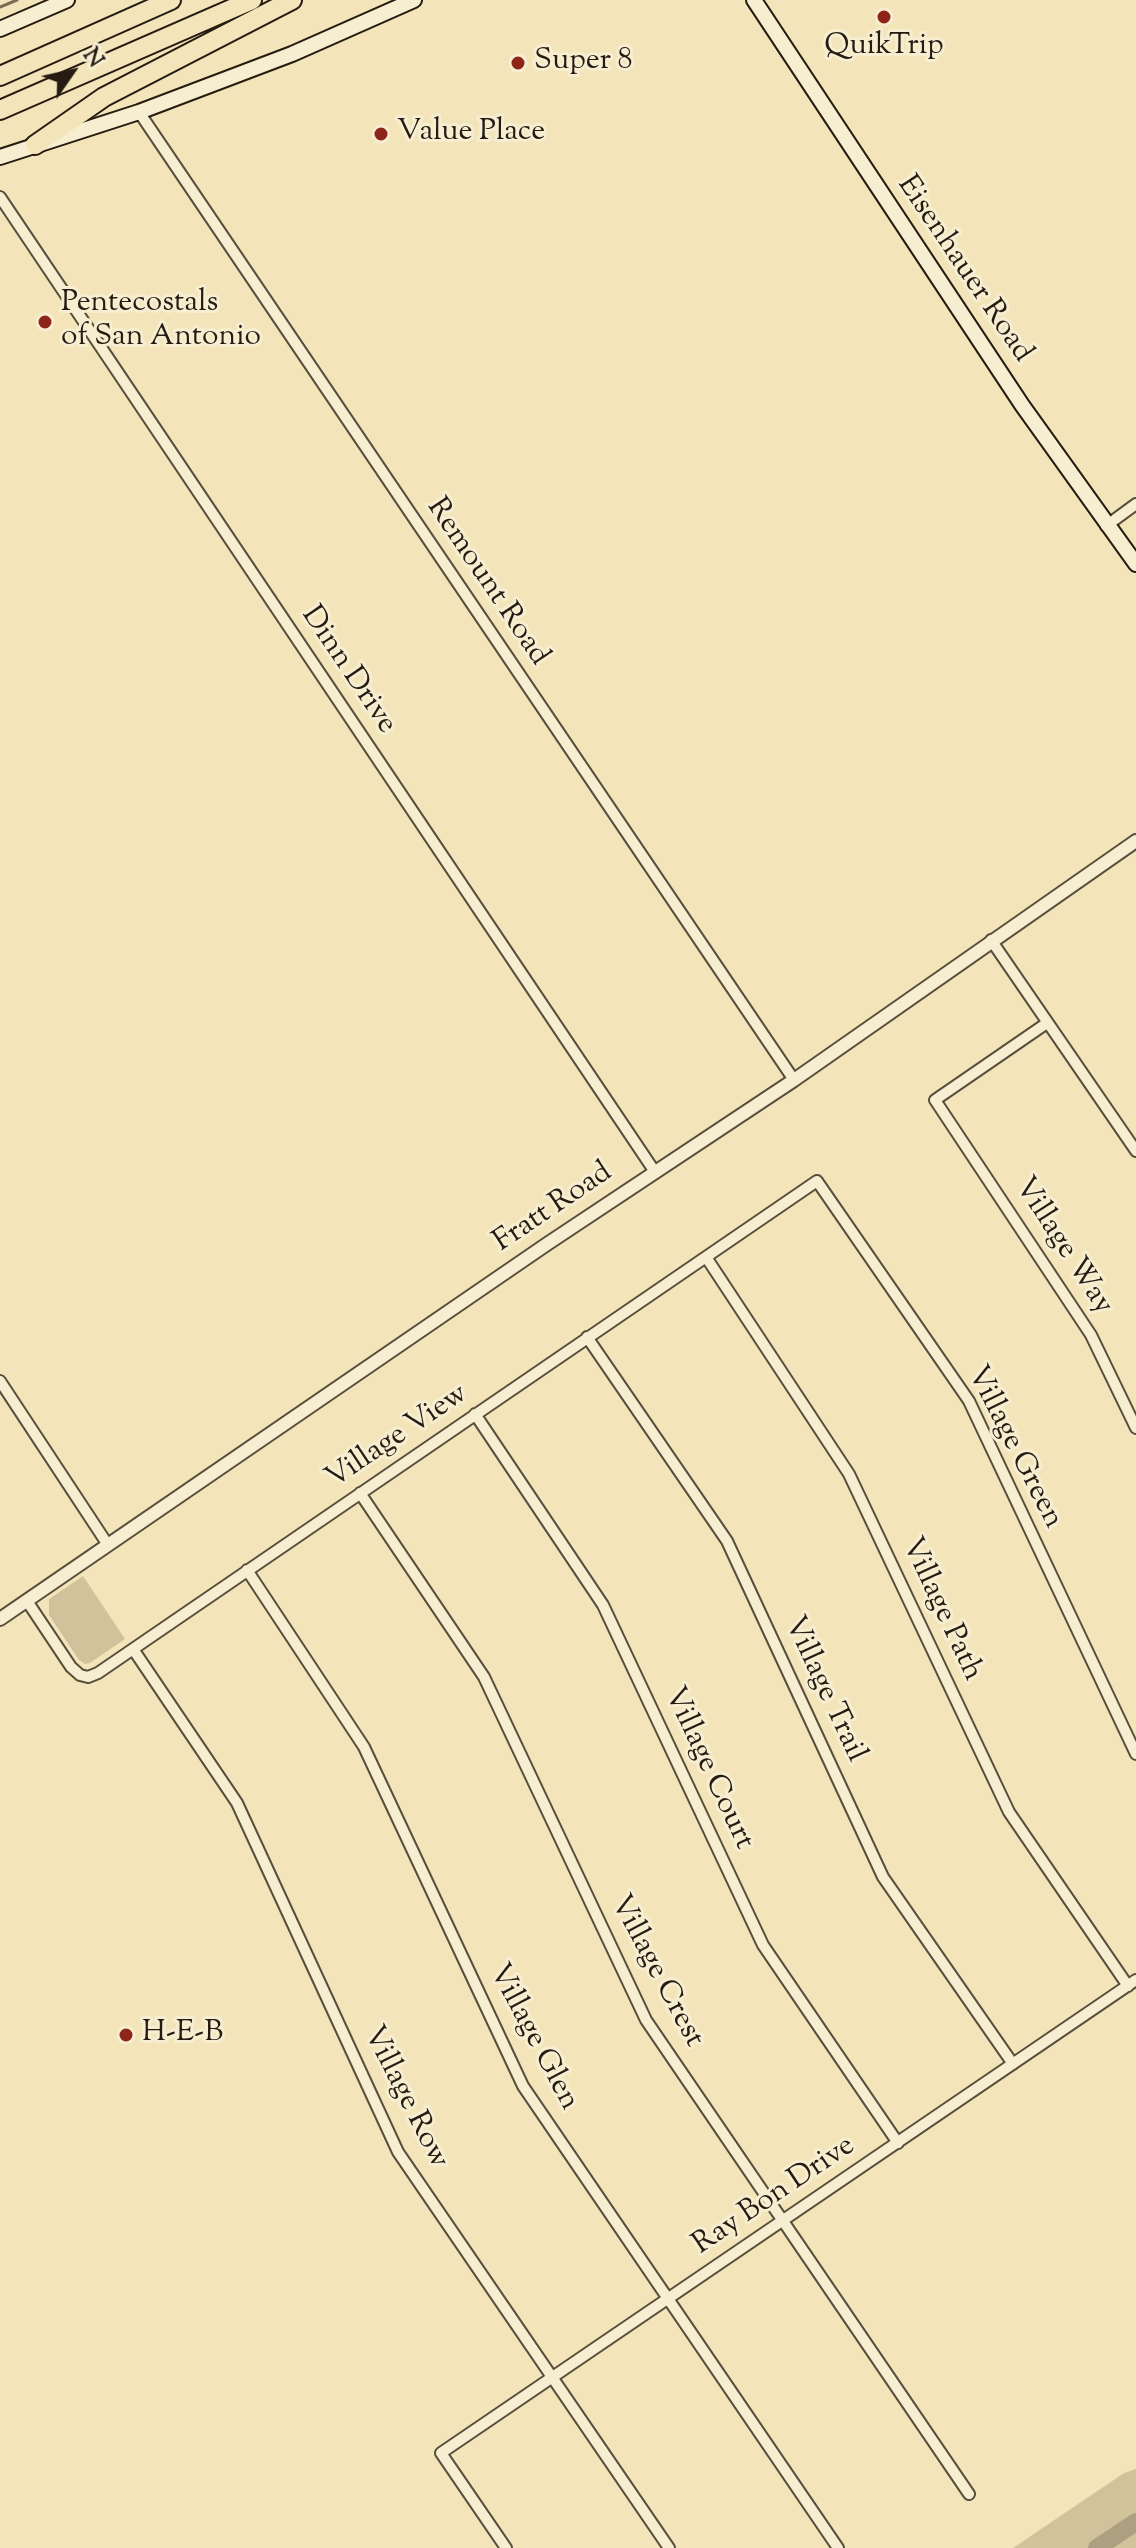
<!DOCTYPE html>
<style>
body{margin:0}
#map{position:relative;width:1136px;height:2548px;overflow:hidden;background:#f3e5b9;font-family:"Sorts Mill Goudy",serif}
canvas{display:block}
.north{position:absolute;left:32px;top:32px;width:80px;height:80px;-webkit-text-stroke:6px #f7eed2;paint-order:stroke;rotate:56deg;font-size:22px;font-weight:700;line-height:32px;text-align:center;color:#251b11}
.north::after{content:'';display:block;margin:auto;width:28px;height:36px;background:#251b11;clip-path:polygon(50% 0,100% 100%,50% 72%,0 100%)}
</style>
<div id="map">
<canvas width="1136" height="2548"></canvas>
<div class="north">N</div>
</div>
<script>
const ctx = document.querySelector('canvas').getContext('2d');
ctx.lineJoin = 'round';
function paint(path, color) {
  ctx.fillStyle = color;
  ctx.fill(path, 'evenodd');
}
function toPath(rows) {
  const path = new Path2D();
  for (const r of rows) {
    path.moveTo(r[0], r[1]);
    for (let i = 2; i < r.length; i += 2) path.lineTo(r[i], r[i + 1]);
  }
  return path;
}
function trace(path, color, width, dash) {
  ctx.strokeStyle = color;
  ctx.lineWidth = width;
  ctx.lineCap = dash ? 'butt' : 'round';
  ctx.setLineDash(dash || []);
  ctx.stroke(path);
}
function write(font, color, halo, rows, align = 'center') {
  ctx.font = font + ' "Sorts Mill Goudy",serif';
  ctx.lineWidth = 6;
  ctx.setLineDash([]);
  ctx.textBaseline = 'middle';
  ctx.strokeStyle = halo;
  ctx.fillStyle = color;
  for (const [text, x, y, turn = 0] of rows) {
    ctx.save();
    ctx.translate(x, y);
    ctx.rotate((+turn || 0) * Math.PI / 180);
    ctx.textAlign = isNaN(turn) ? turn : align;
    if (halo) ctx.strokeText(text, 0, 0);
    ctx.fillText(text, 0, 0);
    ctx.restore();
  }
}
paint(toPath([
 [83,1576,125,1639,90,1663,85,1664,79,1660,49,1615,49,1599],
 [1136,2469,1136,2548,1013,2548,1124,2473]
]), '#d0c39c');
trace(toPath([
 [0,7,17,0]
]), '#776b54', 3);
trace(toPath([
 [1097,2548,1136,2522]
]), '#ada080', 18);
const minor = toPath([
 [139,112,794,1080],
 [0,197,655,1172],
 [1106,526,1136,504],
 [991,940,1136,1151],
 [1047,1023,935,1100,1091,1335,1136,1428],
 [706,1257,849,1474,1009,1812,1128,1986],
 [587,1337,727,1541,883,1877,1013,2064],
 [0,1381,108,1545],
 [475,1414,603,1605,763,1945,898,2143],
 [360,1493,484,1677,646,2020,969,2494],
 [247,1570,364,1747,523,2086,838,2548],
 [27,1601,71,1667,80,1675,88,1677,98,1673,817,1181,969,1401,1136,1754],
 [133,1649,237,1803,398,2152,669,2548],
 [506,2548,441,2453,1136,1980]
]);
const tertiary = toPath([
 [0,1619,547,1244,794,1080,1136,841]
]);
const secondary = toPath([
 [754,0,1022,405,1136,564],
 [0,29,67,0],
 [0,157,139,112,292,54,414,0]
]);
const motorway = toPath([
 [0,76,171,0],
 [0,110,252,0],
 [35,145,104,97,292,0]
]);
trace(minor, '#584e3b', 14);
trace(tertiary, '#584e3b', 16);
trace(secondary, '#251b11', 18);
trace(motorway, '#251b11', 22);
trace(minor, '#f7eed2', 10);
trace(tertiary, '#f7eed2', 12);
trace(secondary, '#f7eed2', 14);
trace(motorway, '#f3e5b9', 18);
for (const [x, y, r, color] of [
 [884,17,8,"#8f2418"],
 [518,63,8,"#8f2418"],
 [381,134,8,"#8f2418"],
 [45,322,8,"#8f2418"],
 [126,2035,8,"#8f2418"]
]) {
  const dot = new Path2D();
  dot.arc(x, y, r, 0, 2 * Math.PI);
  ctx.fillStyle = color;
  ctx.fill(dot);
  trace(dot, '#f7eed2', 3);
}
write('30px', '#251b11', '#f7eed2', [
 ["QuikTrip",884,48,"center"],
 ["Super 8",534,63],
 ["Value Place",397,134],
 ["Pentecostals",61,305],
 ["of San Antonio",61,339],
 ["H-E-B",142,2035]
], 'left');
write('30px', '#251b11', '#f7eed2', [
 ["Eisenhauer Road",963,270,56],
 ["Remount Road",486,583,56],
 ["Dinn Drive",347,671,56],
 ["Fratt Road",554,1209,-34],
 ["Village Way",1062,1247,57],
 ["Village View",398,1438,-34],
 ["Village Green",1013,1448,63],
 ["Village Path",940,1610,65],
 ["Village Trail",823,1690,65],
 ["Village Court",707,1769,65],
 ["Village Crest",655,1972,62],
 ["Village Glen",532,2038,62],
 ["Village Row",404,2098,63],
 ["Ray Bon Drive",775,2197,-34]
]);
</script>
